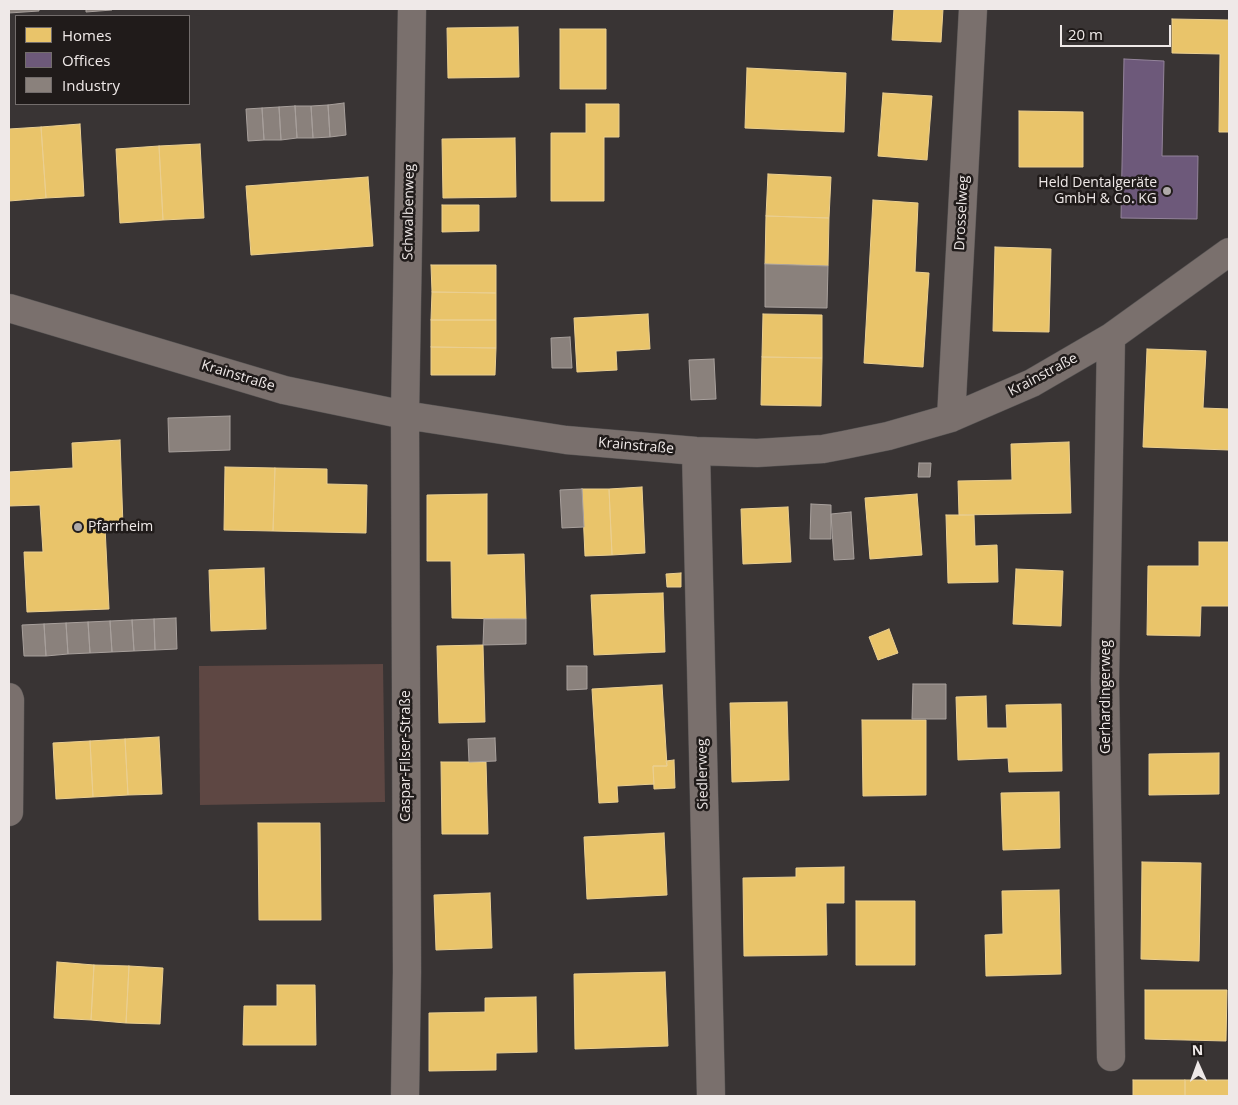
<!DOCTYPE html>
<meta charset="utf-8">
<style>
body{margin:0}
#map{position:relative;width:1238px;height:1105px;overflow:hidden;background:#393434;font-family:"Open Sans",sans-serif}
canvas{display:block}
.frame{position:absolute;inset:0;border:10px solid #efe9e8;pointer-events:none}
.legend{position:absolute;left:15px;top:15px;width:175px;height:90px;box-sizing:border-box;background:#201b1a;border:1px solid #736d6c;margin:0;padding:6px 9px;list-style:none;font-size:15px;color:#efe9e8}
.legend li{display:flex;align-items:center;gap:10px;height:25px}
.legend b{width:25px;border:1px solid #736d6c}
.north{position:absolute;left:1173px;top:1040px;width:50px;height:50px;-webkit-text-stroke:4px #201b1a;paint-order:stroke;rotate:358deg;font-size:14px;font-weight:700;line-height:20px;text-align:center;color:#efe9e8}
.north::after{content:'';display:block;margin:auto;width:18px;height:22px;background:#efe9e8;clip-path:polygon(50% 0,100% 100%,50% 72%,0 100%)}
.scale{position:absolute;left:1060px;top:25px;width:111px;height:22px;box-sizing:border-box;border:2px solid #efe9e8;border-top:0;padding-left:6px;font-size:15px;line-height:18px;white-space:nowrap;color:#efe9e8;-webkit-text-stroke:4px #201b1a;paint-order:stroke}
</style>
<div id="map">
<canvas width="1238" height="1105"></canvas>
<div class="frame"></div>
<ul class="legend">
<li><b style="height:14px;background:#e9c46a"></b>Homes</li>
<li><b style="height:14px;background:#6d597a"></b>Offices</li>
<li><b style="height:14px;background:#8a817c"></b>Industry</li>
</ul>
<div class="north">N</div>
<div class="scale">20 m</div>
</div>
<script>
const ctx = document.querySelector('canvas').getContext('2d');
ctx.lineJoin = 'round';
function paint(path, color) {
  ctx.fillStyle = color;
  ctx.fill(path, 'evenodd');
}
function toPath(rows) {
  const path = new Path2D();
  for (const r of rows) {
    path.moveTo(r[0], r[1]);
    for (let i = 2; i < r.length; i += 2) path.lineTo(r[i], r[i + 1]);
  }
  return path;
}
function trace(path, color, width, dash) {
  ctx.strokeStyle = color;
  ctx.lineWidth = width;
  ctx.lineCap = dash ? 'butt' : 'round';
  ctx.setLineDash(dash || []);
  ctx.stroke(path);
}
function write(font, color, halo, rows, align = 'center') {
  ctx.font = font + ' "Open Sans",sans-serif';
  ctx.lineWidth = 5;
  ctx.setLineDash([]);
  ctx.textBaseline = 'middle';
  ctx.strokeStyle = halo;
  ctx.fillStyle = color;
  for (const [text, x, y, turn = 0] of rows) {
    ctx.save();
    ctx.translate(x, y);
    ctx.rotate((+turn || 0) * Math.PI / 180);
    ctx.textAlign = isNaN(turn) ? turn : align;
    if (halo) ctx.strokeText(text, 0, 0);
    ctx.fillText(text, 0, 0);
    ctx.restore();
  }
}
paint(toPath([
 [383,664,385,802,200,805,199,666]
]), '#5e4743');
const homes = toPath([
 [894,9,943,9,941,42,892,40,894,9],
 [1172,19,1229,20,1229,132,1219,132,1220,54,1172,53,1172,19],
 [518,27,519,77,448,78,447,28,518,27],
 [560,29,606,29,606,89,560,89,560,29],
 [747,68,846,73,844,132,745,128,747,68],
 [883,93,932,96,927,160,878,156,883,93],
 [586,104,619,104,619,137,604,137,604,201,551,201,551,133,586,133,586,104],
 [1019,111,1083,112,1083,167,1019,167,1019,111],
 [80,124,84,196,46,198,41,127,80,124],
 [41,127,46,198,9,201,9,129,41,127],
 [515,138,516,197,443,198,442,139,515,138],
 [200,144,204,218,163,220,159,146,200,144],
 [159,146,163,220,120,223,116,149,159,146],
 [768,174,831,177,829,218,766,216,768,174],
 [368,177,373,246,251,255,246,186,368,177],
 [873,200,918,203,915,272,929,273,923,367,864,363,873,200],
 [442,205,479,205,479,231,442,232,442,205],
 [766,216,829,218,828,266,765,264,766,216],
 [995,247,1051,249,1049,332,993,331,995,247],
 [431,265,496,265,496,293,432,292,431,265],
 [432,292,496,293,496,320,431,320,432,292],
 [648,314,650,349,616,351,617,370,577,372,574,318,648,314],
 [763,314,822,315,822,358,762,357,763,314],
 [431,320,496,320,496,348,431,347,431,320],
 [431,347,496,348,495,375,431,375,431,347],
 [1147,349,1206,351,1203,408,1229,409,1229,450,1143,447,1147,349],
 [762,357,822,358,821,406,761,405,762,357],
 [120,440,123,526,105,527,109,609,27,612,24,552,43,552,40,505,9,506,9,472,73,468,72,443,120,440],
 [1069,442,1071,513,959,515,958,481,1012,480,1011,444,1069,442],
 [225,467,275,468,273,531,224,530,225,467],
 [275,468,327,469,327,484,367,485,366,533,273,531,275,468],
 [642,487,645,553,612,555,609,489,642,487],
 [582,489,609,489,612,555,585,556,582,489],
 [487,494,487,555,524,554,526,619,452,618,451,561,427,561,427,495,487,494],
 [917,494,922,555,870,559,865,498,917,494],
 [788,507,791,562,743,564,741,509,788,507],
 [946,515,974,515,975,546,997,545,998,582,948,583,946,515],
 [1199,542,1229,542,1229,606,1201,606,1200,636,1147,635,1148,566,1199,566,1199,542],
 [264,568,266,629,211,631,209,570,264,568],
 [1016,569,1063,571,1061,626,1013,624,1016,569],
 [681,573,681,587,667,587,666,574,681,573],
 [663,593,665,652,594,655,591,595,663,593],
 [889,629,898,653,878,660,869,637,889,629],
 [483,645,485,722,439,723,437,646,483,645],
 [662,685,667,766,653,766,654,784,617,786,618,802,599,803,592,689,662,685],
 [986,696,987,728,1007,728,1006,705,1061,704,1062,771,1009,772,1008,758,958,760,956,697,986,696],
 [787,702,789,780,732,782,730,703,787,702],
 [862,720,926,720,926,795,863,796,862,720],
 [159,737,162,794,128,795,125,739,159,737],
 [125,739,128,795,93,797,90,741,125,739],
 [90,741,93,797,56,799,53,743,90,741],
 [1219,753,1219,794,1149,795,1149,754,1219,753],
 [674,760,675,788,654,789,653,766,667,766,666,761,674,760],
 [441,762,486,762,488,834,442,834,441,762],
 [1059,792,1060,848,1003,850,1001,793,1059,792],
 [258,823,320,823,321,920,259,920,258,823],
 [664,833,667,895,587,899,584,837,664,833],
 [1142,862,1201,863,1199,961,1141,959,1142,862],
 [844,867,844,903,826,903,827,955,744,956,743,878,796,877,796,868,844,867],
 [1059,890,1061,974,986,976,985,935,1003,934,1002,891,1059,890],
 [490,893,492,948,436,950,434,895,490,893],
 [856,901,915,901,915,965,856,965,856,901],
 [57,962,94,965,91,1020,54,1018,57,962],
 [94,965,129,966,126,1023,91,1020,94,965],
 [129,966,163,968,160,1024,126,1023,129,966],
 [665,972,668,1046,575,1049,574,974,665,972],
 [277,985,315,985,316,1045,243,1045,244,1006,277,1006,277,985],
 [1145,990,1227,990,1226,1041,1145,1039,1145,990],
 [536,997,537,1052,496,1053,496,1070,429,1071,429,1013,485,1012,485,998,536,997],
 [1133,1080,1185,1080,1185,1096,1133,1096,1133,1080],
 [1185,1080,1229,1080,1229,1096,1185,1096,1185,1080]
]);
paint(homes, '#e9c46a');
trace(homes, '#ebcf90', 1);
const offices = toPath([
 [1124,59,1164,61,1162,156,1198,156,1197,219,1121,218,1124,59]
]);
paint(offices, '#6d597a');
trace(offices, '#94849b', 1);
const industry = toPath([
 [9,9,39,9,39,11,9,13,9,9],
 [86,9,112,9,112,10,86,12,86,9],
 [344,103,346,135,330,137,328,105,344,103],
 [328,105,330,137,313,138,311,106,328,105],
 [295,106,311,106,313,138,297,138,295,106],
 [295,106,297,138,281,140,279,107,295,106],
 [279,107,281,140,264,140,262,108,279,107],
 [262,108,264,140,248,141,246,109,262,108],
 [765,264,828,266,827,308,765,307,765,264],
 [570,337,572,368,552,368,551,338,570,337],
 [714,359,716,399,691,400,689,360,714,359],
 [230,416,230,450,169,452,168,418,230,416],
 [919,463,931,463,930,477,918,477,919,463],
 [582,489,584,527,562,528,560,490,582,489],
 [811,504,831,505,831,539,810,539,811,504],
 [851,512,854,559,834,560,831,514,851,512],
 [176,618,177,649,155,650,154,619,176,618],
 [154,619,155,650,134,651,132,620,154,619],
 [484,619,526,619,526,644,483,645,484,619],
 [132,620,134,651,112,652,110,621,132,620],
 [110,621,112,652,90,653,88,622,110,621],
 [88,622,90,653,68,654,66,623,88,622],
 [66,623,68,654,46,656,44,624,66,623],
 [44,624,46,656,24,656,22,625,44,624],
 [567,666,587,666,587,689,567,690,567,666],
 [913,684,946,684,946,719,912,719,913,684],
 [495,738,496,761,469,762,468,739,495,738]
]);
paint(industry, '#8a817c');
trace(industry, '#a8a09c', 1);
const minor = toPath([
 [9,308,284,390,405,415,566,440,696,451,757,453,823,449,844,445,888,436,951,418,1032,383,1111,337,1229,252],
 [951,418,973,9],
 [696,451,711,1096],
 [9,697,10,700,9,812],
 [1111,1057,1105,680,1111,337],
 [405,1096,407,972,405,415,412,9]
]);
trace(minor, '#555252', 29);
trace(minor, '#7a706d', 28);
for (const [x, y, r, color] of [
 [1167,191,5,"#afaaa9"],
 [78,527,5,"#afaaa9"]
]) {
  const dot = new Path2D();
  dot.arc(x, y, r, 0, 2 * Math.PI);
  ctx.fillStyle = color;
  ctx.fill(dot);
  trace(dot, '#201b1a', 2);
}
write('14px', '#efe9e8', '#201b1a', [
 ["Held Dentalgeräte",1157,183],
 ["GmbH & Co. KG",1157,199],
 ["Pfarrheim",88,527,"left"]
], 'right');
write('14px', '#efe9e8', '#201b1a', [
 ["Schwalbenweg",409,212,-89],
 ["Drosselweg",962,213,-87],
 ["Krainstraße",1043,375,-28],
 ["Krainstraße",238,376,17],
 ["Krainstraße",636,446,5],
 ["Gerhardingerweg",1106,697,-90],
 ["Caspar-Filser-Straße",406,756,-90],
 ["Siedlerweg",703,774,-91]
]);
</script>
